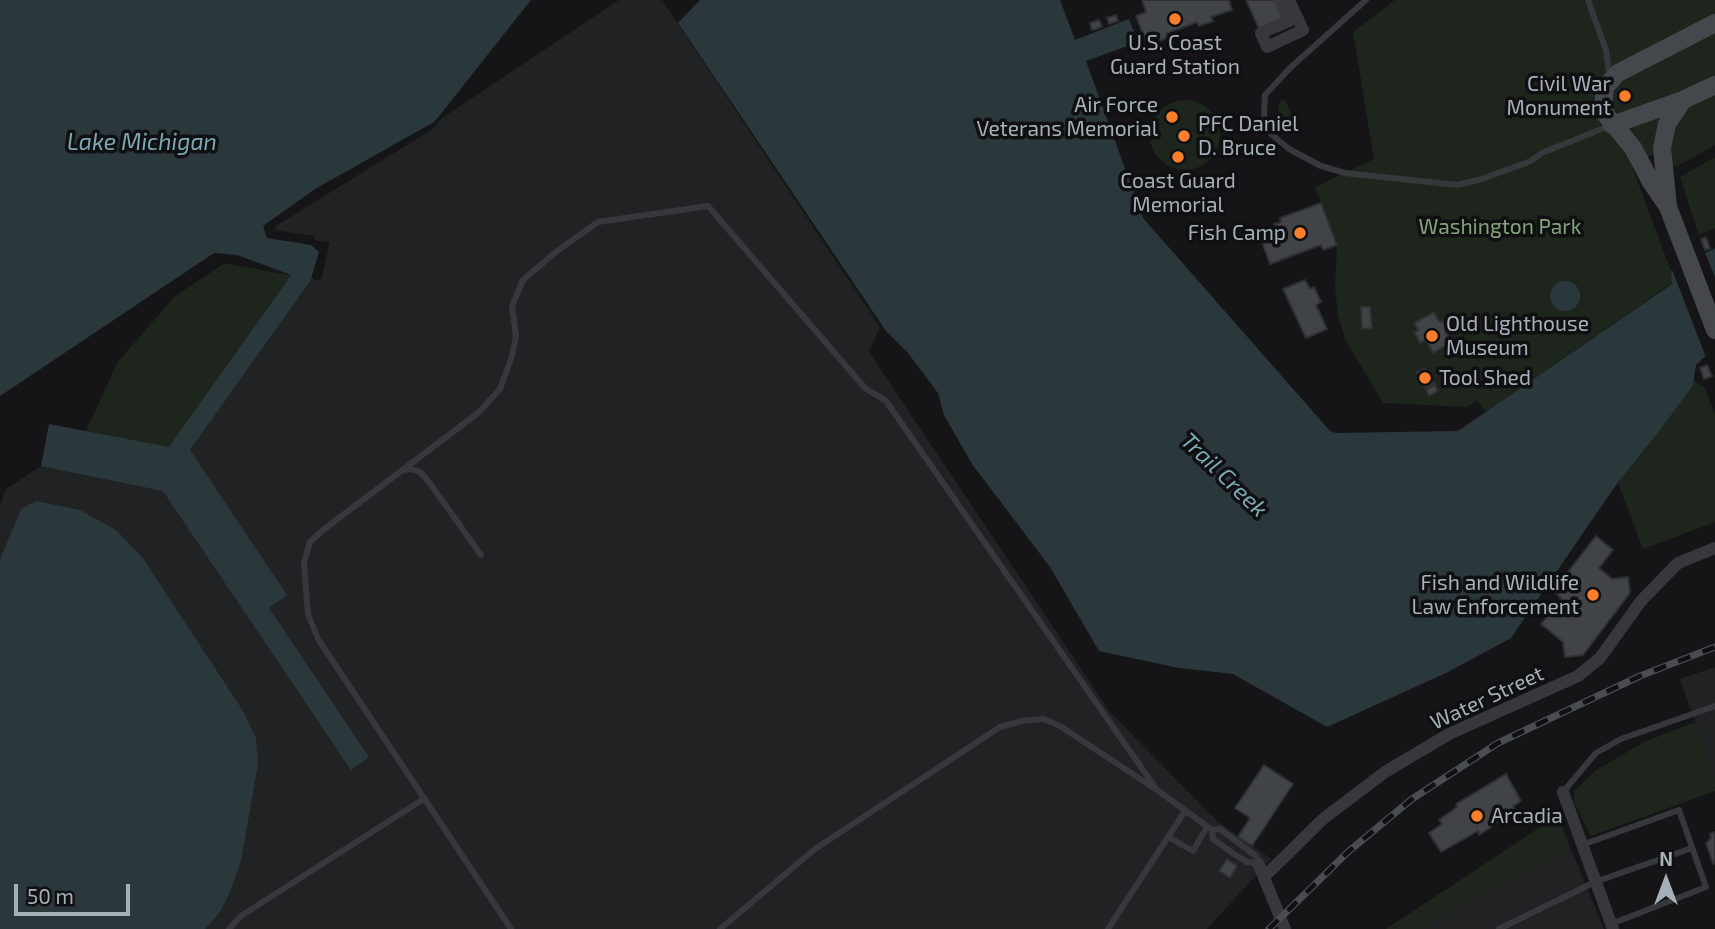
<!DOCTYPE html>
<style>
body{margin:0}
#map{position:relative;width:1715px;height:929px;overflow:hidden;background:#151517;font-family:"Exo 2",sans-serif}
canvas{display:block}
.north{position:absolute;left:1631px;top:845px;width:70px;height:70px;-webkit-text-stroke:5px #101012;paint-order:stroke;rotate:0deg;font-size:19px;font-weight:700;line-height:28px;text-align:center;color:#a6b0b8}
.north::after{content:'';display:block;margin:auto;width:24px;height:32px;background:#a6b0b8;clip-path:polygon(50% 0,100% 100%,50% 72%,0 100%)}
.scale{position:absolute;left:14px;top:884px;width:116px;height:32px;box-sizing:border-box;border:4px solid #a6b0b8;border-top:0;padding-left:9px;font-size:21px;line-height:24px;white-space:nowrap;color:#a6b0b8;-webkit-text-stroke:5px #101012;paint-order:stroke}
</style>
<div id="map">
<canvas width="1715" height="929"></canvas>
<div class="north">N</div>
<div class="scale">50 m</div>
</div>
<script>
const ctx = document.querySelector('canvas').getContext('2d');
ctx.lineJoin = 'round';
function paint(path, color) {
  ctx.fillStyle = color;
  ctx.fill(path, 'evenodd');
}
function toPath(rows) {
  const path = new Path2D();
  for (const r of rows) {
    if (r.length === 3) {
      path.moveTo(r[0] + r[2], r[1]);
      path.arc(r[0], r[1], r[2], 0, 2 * Math.PI);
      continue;
    }
    path.moveTo(r[0], r[1]);
    for (let i = 2; i < r.length; i += 2) path.lineTo(r[i], r[i + 1]);
  }
  return path;
}
function trace(path, color, width, dash) {
  ctx.strokeStyle = color;
  ctx.lineWidth = width;
  ctx.lineCap = dash ? 'butt' : 'round';
  ctx.setLineDash(dash || []);
  ctx.stroke(path);
}
function write(font, color, halo, rows, align = 'center') {
  ctx.font = font + ' "Exo 2",sans-serif';
  ctx.lineWidth = 7;
  ctx.setLineDash([]);
  ctx.textBaseline = 'middle';
  ctx.strokeStyle = halo;
  ctx.fillStyle = color;
  for (const [text, x, y, turn = 0] of rows) {
    ctx.save();
    ctx.translate(x, y);
    ctx.rotate((+turn || 0) * Math.PI / 180);
    ctx.textAlign = isNaN(turn) ? turn : align;
    if (halo) ctx.strokeText(text, 0, 0);
    ctx.fillText(text, 0, 0);
    ctx.restore();
  }
}
paint(toPath([
 [619,0,662,0,880,327,869,352,1110,712,1216,820,1271,859,1207,929,0,929,0,505,6,489,41,466,49,424,132,441,311,279,321,281,271,233,272,224,432,125],
 [1715,667,1715,777,1680,679],
 [1571,849,1604,929,1423,929,1456,907]
]), '#212224');
paint(toPath([
 [1395,0,1715,0,1715,145,1676,167,1672,166,1669,146,1632,166,1671,271,1672,283,1486,412,1477,400,1467,407,1383,403,1345,339,1338,316,1335,287,1337,245,1315,187,1374,159,1353,32],
 [1283,99,1286,101,1297,129,1296,133,1292,135,1286,129,1279,113,1278,105],
 [1185,135,35],
 [1715,157,1715,228,1699,235,1680,177],
 [225,263,291,275,169,448,86,431,117,363,174,297],
 [1693,380,1705,388,1715,415,1715,522,1643,549,1618,483,1657,434],
 [1695,722,1715,777,1715,791,1591,836,1574,802,1574,792,1595,771,1644,742],
 [1559,818,1571,849,1456,907,1423,929,1386,929,1551,820]
]), '#1e251d');
paint(toPath([
 [0,0,531,0,432,125,272,224,272,233,330,242,321,281,311,280,190,450,287,595,269,608,369,757,351,770,163,491,41,466,49,424,169,447,291,275,221,259,0,402],
 [700,0,1060,0,1075,40,1129,19,1138,42,1086,61,1143,218,1330,431,1336,433,1458,431,1672,284,1671,271,1715,248,1715,347,1696,365,1693,385,1657,434,1616,485,1511,638,1448,672,1327,727,1233,674,1179,668,1099,651,1050,567,972,464,944,415,938,393,908,353,886,331,678,23],
 [1565,296,15],
 [36,501,80,510,116,530,142,557,243,711,256,738,258,764,241,861,230,892,220,912,205,929,0,929,0,560,21,509]
]), '#2b383b');
paint(toPath([
 [441,118,434,128,276,226,275,230,314,236,315,240,330,242,321,281,311,279,319,252,311,245,267,238,263,226,315,189],
 [1703,248,1715,277,1715,352,1707,360,1671,267],
 [214,253,237,255,291,275,222,263,0,406,0,396]
]), '#151517');
const building = toPath([
 [1142,0,1229,0,1232,10,1211,17,1213,21,1199,26,1197,22,1166,34,1167,38,1159,41,1158,37,1146,42,1136,16,1146,12,1142,0],
 [1246,0,1280,0,1289,21,1261,33,1246,0],
 [1116,15,1118,21,1109,24,1107,18,1116,15],
 [1099,20,1102,27,1092,30,1090,23,1099,20],
 [1321,203,1337,245,1323,250,1321,245,1270,264,1260,237,1276,228,1274,224,1281,222,1280,218,1321,203],
 [1706,237,1710,248,1705,250,1701,239,1706,237],
 [1305,280,1310,289,1314,287,1321,302,1316,305,1327,329,1306,338,1283,289,1305,280],
 [1361,307,1370,307,1372,328,1362,329,1361,307],
 [1434,312,1439,321,1447,323,1448,328,1445,331,1451,342,1433,353,1426,340,1420,343,1414,332,1418,330,1414,323,1434,312],
 [1707,365,1712,376,1704,379,1700,368,1707,365],
 [1425,368,1434,384,1425,388,1417,372,1425,368],
 [1435,385,1438,391,1429,396,1426,390,1435,385],
 [1596,536,1613,550,1599,568,1612,579,1628,577,1630,593,1583,655,1565,657,1563,642,1541,624,1561,598,1553,591,1596,536],
 [1264,765,1293,784,1252,846,1238,837,1250,818,1235,808,1264,765],
 [1506,774,1521,801,1513,806,1516,811,1479,835,1478,831,1441,852,1429,833,1442,824,1439,820,1457,807,1456,804,1506,774],
 [1715,832,1715,863,1713,864,1706,843,1711,838,1710,834,1715,832],
 [1227,859,1237,866,1230,878,1219,871,1227,859]
]);
paint(building, '#414447');
trace(building, '#2f3033', 2);
trace(toPath([
 [1366,0,1291,67,1265,95,1264,115,1271,134,1289,149,1321,166,1345,173,1458,185,1482,179,1531,161,1542,153,1609,126],
 [1588,0,1606,50,1610,79],
 [404,470,410,469,420,472,429,482,481,555],
 [1563,792,1596,753,1621,739,1715,706],
 [1168,837,1185,811],
 [1582,845,1679,810,1706,887,1611,924],
 [229,929,241,916,425,798],
 [511,929,318,639,308,614,304,563,310,542,323,530,478,413,500,389,512,356,516,336,512,306,523,280,557,251,598,222,708,206,865,388,886,401,1157,790],
 [720,929,815,849,1000,727,1021,721,1044,719,1060,726,1157,790,1212,830,1213,839,1234,854,1247,862,1258,863,1256,856,1220,829,1212,830],
 [1108,929,1168,837,1193,851,1207,827],
 [1499,929,1595,882,1692,848]
]), '#36383c', 6);
trace(toPath([
 [1280,0,1289,21,1261,33,1267,47,1303,30,1289,0],
 [1563,792,1613,929],
 [1258,863,1285,929],
 [1264,877,1323,819,1385,772,1449,734,1578,676,1600,658,1641,601,1678,563,1715,548]
]), '#36383c', 12);
trace(toPath([
 [1683,100,1667,124,1662,148,1668,207,1715,330],
 [1612,125,1683,100,1715,85],
 [1668,207,1651,182,1633,148,1606,115,1603,107,1605,87,1618,73,1715,23]
]), '#44484c', 18);
const rail = toPath([
 [1269,929,1349,851,1412,799,1498,743,1640,676,1715,647]
]);
trace(rail, '#494d51', 7);
trace(rail, '#101012', 4.5, [13]);
for (const [x, y, r, color] of [
 [1175,19,7,"#f87e2c"],
 [1625,96,7,"#f87e2c"],
 [1172,117,7,"#f87e2c"],
 [1184,136,7,"#f87e2c"],
 [1178,157,7,"#f87e2c"],
 [1300,233,7,"#f87e2c"],
 [1432,336,7,"#f87e2c"],
 [1425,378,7,"#f87e2c"],
 [1593,595,7,"#f87e2c"],
 [1477,816,7,"#f87e2c"]
]) {
  const dot = new Path2D();
  dot.arc(x, y, r, 0, 2 * Math.PI);
  ctx.fillStyle = color;
  ctx.fill(dot);
  trace(dot, '#101012', 2.5);
}
write('21px', '#a6b0b8', '#101012', [
 ["U.S. Coast",1175,43,"center"],
 ["Guard Station",1175,67,"center"],
 ["Civil War",1611,84],
 ["Monument",1611,108],
 ["Air Force",1158,105],
 ["Veterans Memorial",1158,129],
 ["PFC Daniel",1198,124,"left"],
 ["D. Bruce",1198,148,"left"],
 ["Coast Guard",1178,181,"center"],
 ["Memorial",1178,205,"center"],
 ["Fish Camp",1286,233],
 ["Old Lighthouse",1446,324,"left"],
 ["Museum",1446,348,"left"],
 ["Tool Shed",1439,378,"left"],
 ["Fish and Wildlife",1579,583],
 ["Law Enforcement",1579,607],
 ["Arcadia",1491,816,"left"]
], 'right');
write('21px', '#84a37d', '#101012', [
 ["Washington Park",1500,227]
]);
write('21px', '#a6b0b8', '#101012', [
 ["Water Street",1487,698,-25]
]);
write('italic 23px', '#7ca8b4', '#101012', [
 ["Lake Michigan",142,142],
 ["Trail Creek",1224,475,44]
]);
</script>
